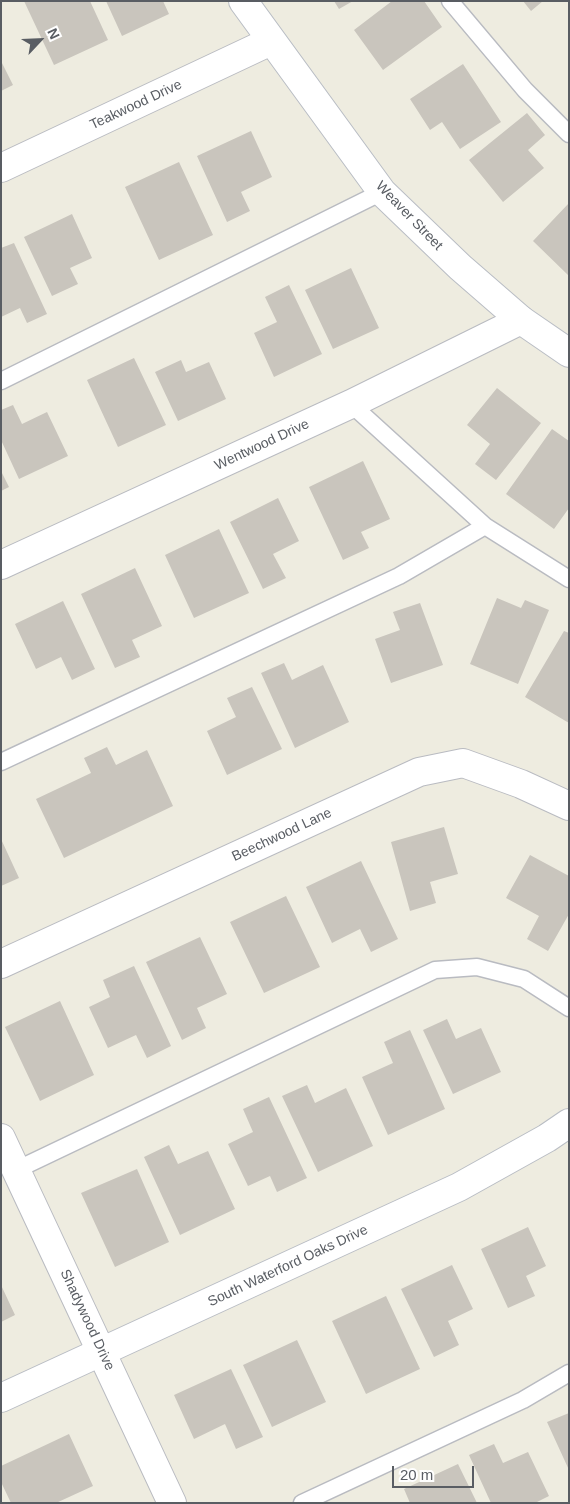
<!DOCTYPE html>
<style>
body{margin:0}
#map{position:relative;width:570px;height:1504px;overflow:hidden;background:#eeece0;font-family:Arial,sans-serif}
canvas{display:block}
.frame{position:absolute;inset:0;border:2px solid #595d63;pointer-events:none}
.north{position:absolute;left:15px;top:15px;width:50px;height:50px;-webkit-text-stroke:4px #fff;paint-order:stroke;rotate:65deg;font-size:14px;font-weight:700;line-height:20px;text-align:center;color:#595d63}
.north::after{content:'';display:block;margin:auto;width:18px;height:22px;background:#595d63;clip-path:polygon(50% 0,100% 100%,50% 72%,0 100%)}
.scale{position:absolute;left:392px;top:1466px;width:82px;height:22px;box-sizing:border-box;border:2px solid #595d63;border-top:0;padding-left:6px;font-size:15px;line-height:18px;white-space:nowrap;color:#595d63;-webkit-text-stroke:4px #fff;paint-order:stroke}
</style>
<div id="map">
<canvas width="570" height="1504"></canvas>
<div class="frame"></div>
<div class="north">N</div>
<div class="scale">20 m</div>
</div>
<script>
const ctx = document.querySelector('canvas').getContext('2d');
ctx.lineJoin = 'round';
function paint(path, color) {
  ctx.fillStyle = color;
  ctx.fill(path, 'evenodd');
}
function toPath(rows) {
  const path = new Path2D();
  for (const r of rows) {
    path.moveTo(r[0], r[1]);
    for (let i = 2; i < r.length; i += 2) path.lineTo(r[i], r[i + 1]);
  }
  return path;
}
function trace(path, color, width, dash) {
  ctx.strokeStyle = color;
  ctx.lineWidth = width;
  ctx.lineCap = dash ? 'butt' : 'round';
  ctx.setLineDash(dash || []);
  ctx.stroke(path);
}
function write(font, color, halo, rows, align = 'center') {
  ctx.font = font + ' Arial,sans-serif';
  ctx.lineWidth = 4.5;
  ctx.setLineDash([]);
  ctx.textBaseline = 'middle';
  ctx.strokeStyle = halo;
  ctx.fillStyle = color;
  for (const [text, x, y, turn = 0] of rows) {
    ctx.save();
    ctx.translate(x, y);
    ctx.rotate((+turn || 0) * Math.PI / 180);
    ctx.textAlign = isNaN(turn) ? turn : align;
    if (halo) ctx.strokeText(text, 0, 0);
    ctx.fillText(text, 0, 0);
    ctx.restore();
  }
}
paint(toPath([
 [24,1,90,1,108,40,54,65],
 [106,1,163,1,169,14,122,36],
 [334,1,353,1,339,9],
 [392,1,424,1,442,27,383,70,354,30],
 [523,1,543,1,531,11],
 [1,61,13,85,1,91],
 [463,64,501,122,460,149,442,122,430,130,410,99],
 [527,113,545,135,528,150,544,168,503,202,469,160],
 [251,131,272,177,241,192,250,211,227,222,197,156],
 [179,162,213,235,159,260,125,187],
 [569,203,569,276,533,241],
 [72,214,92,258,70,268,78,284,52,296,24,237],
 [14,243,47,314,27,323,20,308,1,317,1,248],
 [351,268,379,328,333,349,305,290],
 [289,285,322,354,274,377,254,333,277,322,265,297],
 [134,358,166,425,118,447,87,380],
 [181,360,186,372,209,362,226,399,178,421,155,372],
 [497,388,541,423,496,480,475,464,490,444,467,425],
 [13,405,22,424,47,412,68,456,19,479,1,440,1,410],
 [552,429,569,441,569,508,554,529,506,494],
 [363,461,390,519,361,532,369,548,343,560,309,487],
 [1,471,9,487,1,491],
 [278,498,299,541,273,554,286,578,263,589,230,522],
 [219,529,249,593,194,618,165,555],
 [135,568,162,626,132,640,140,657,115,668,81,594],
 [497,598,521,608,525,600,549,610,518,684,470,664],
 [63,601,95,669,72,680,61,657,36,669,15,624],
 [420,603,443,665,391,683,375,639,400,630,393,612],
 [564,631,569,633,569,723,525,697],
 [284,663,292,680,323,665,349,722,295,748,261,673],
 [252,687,282,749,227,775,207,731,236,717,227,698],
 [107,747,116,765,147,750,173,806,64,858,36,799,91,773,84,758],
 [444,827,458,874,430,882,436,903,410,911,391,842],
 [1,839,19,878,1,886],
 [530,855,569,876,569,914,548,951,527,939,539,916,506,898],
 [361,861,398,939,371,952,360,929,332,943,306,887],
 [286,896,320,967,264,993,230,922],
 [200,937,227,994,197,1008,206,1028,182,1040,146,962],
 [134,966,171,1046,147,1058,136,1035,108,1048,89,1007,110,997,103,980],
 [60,1001,94,1075,40,1101,5,1027],
 [447,1019,456,1039,481,1028,501,1072,453,1094,423,1030],
 [410,1030,445,1109,388,1135,362,1077,393,1063,384,1042],
 [307,1085,315,1103,346,1088,373,1146,318,1172,282,1096],
 [269,1097,307,1178,277,1192,270,1176,248,1186,228,1144,253,1132,243,1109],
 [169,1145,178,1164,208,1151,235,1209,180,1235,144,1157],
 [137,1169,169,1242,115,1267,81,1193],
 [528,1227,546,1266,526,1276,535,1296,508,1308,481,1249],
 [452,1265,473,1309,448,1321,459,1345,434,1357,401,1289],
 [1,1285,15,1315,1,1322],
 [386,1296,420,1369,366,1394,332,1321],
 [297,1340,326,1402,272,1427,243,1365],
 [231,1369,263,1437,236,1449,225,1424,194,1439,174,1395],
 [569,1413,569,1470,547,1422],
 [69,1434,93,1486,56,1503,11,1503,1,1482,1,1466],
 [494,1444,503,1463,528,1452,549,1496,535,1503,491,1503,469,1455],
 [458,1464,477,1503,410,1503,404,1489]
]), '#c9c5bd');
const lane = toPath([
 [450,1,525,90,569,134],
 [1,381,382,192],
 [351,404,485,526,569,579],
 [1,762,399,576,485,526],
 [16,1170,435,970,477,967,524,979,569,1008],
 [302,1503,523,1400,569,1373]
]);
const street = toPath([
 [1,168,271,41],
 [1,565,351,404,521,320],
 [1,964,419,772,463,763,521,784,569,806],
 [1,1138,172,1503]
]);
const secondary = toPath([
 [243,1,382,192,460,267,521,320,569,353],
 [1,1398,459,1187,547,1138,569,1123]
]);
trace(lane, '#b9bbc1', 19);
trace(street, '#b9bbc1', 30);
trace(secondary, '#b9bdc4', 30);
trace(lane, '#fff', 16);
trace(street, '#fff', 28);
trace(secondary, '#fff', 28);
write('14px', '#595d63', '#fff', [
 ["Teakwood Drive",136,105,-25],
 ["Weaver Street",409,216,46],
 ["Wentwood Drive",262,445,-25],
 ["Beechwood Lane",282,835,-25],
 ["South Waterford Oaks Drive",288,1266,-25],
 ["Shadywood Drive",87,1320,65]
]);
</script>
